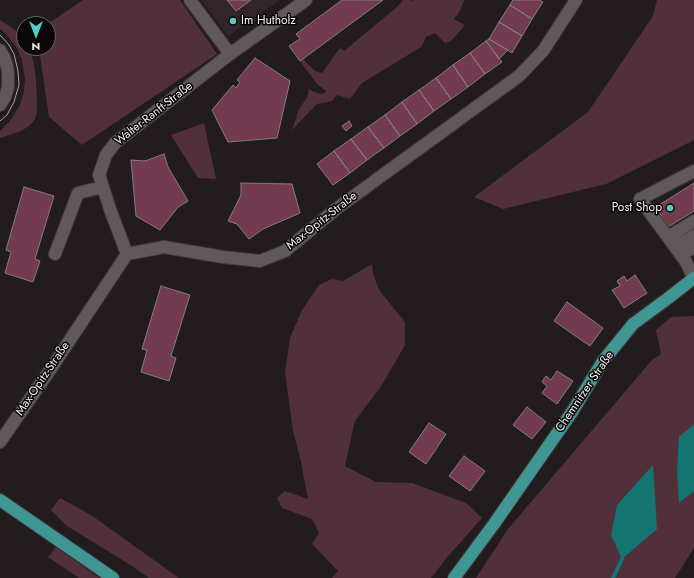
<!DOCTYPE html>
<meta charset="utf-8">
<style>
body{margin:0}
#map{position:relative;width:694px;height:578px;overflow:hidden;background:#231c1e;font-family:Jost,sans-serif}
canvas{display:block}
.north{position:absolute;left:16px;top:16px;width:40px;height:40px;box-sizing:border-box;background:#0a0708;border:1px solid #686465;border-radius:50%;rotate:180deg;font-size:11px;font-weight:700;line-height:16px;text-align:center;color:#f4eff1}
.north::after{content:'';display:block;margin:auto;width:14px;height:18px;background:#54cdc7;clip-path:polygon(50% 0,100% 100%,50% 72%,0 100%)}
</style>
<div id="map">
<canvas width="694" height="578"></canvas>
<div class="north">N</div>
</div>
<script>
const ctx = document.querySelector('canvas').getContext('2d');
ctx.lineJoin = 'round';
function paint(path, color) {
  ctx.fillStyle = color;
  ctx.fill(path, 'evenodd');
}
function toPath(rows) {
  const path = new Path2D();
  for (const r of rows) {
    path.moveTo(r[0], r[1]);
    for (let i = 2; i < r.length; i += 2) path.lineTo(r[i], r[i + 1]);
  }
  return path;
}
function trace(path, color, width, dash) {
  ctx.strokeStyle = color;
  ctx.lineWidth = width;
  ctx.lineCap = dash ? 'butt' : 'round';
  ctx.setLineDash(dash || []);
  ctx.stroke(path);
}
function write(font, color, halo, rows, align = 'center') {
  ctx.font = font + ' Jost,sans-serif';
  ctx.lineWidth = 3;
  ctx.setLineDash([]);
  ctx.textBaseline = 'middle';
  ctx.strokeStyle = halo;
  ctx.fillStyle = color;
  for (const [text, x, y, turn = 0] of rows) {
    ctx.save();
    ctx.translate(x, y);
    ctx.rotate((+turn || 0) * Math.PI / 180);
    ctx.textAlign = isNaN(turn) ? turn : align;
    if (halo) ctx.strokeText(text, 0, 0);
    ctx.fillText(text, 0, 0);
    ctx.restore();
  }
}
paint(toPath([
 [201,0,280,0,228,36]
]), '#322529');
paint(toPath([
 [83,0,180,0,217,54,82,145,49,117,39,48,48,48,48,24],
 [403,0,410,0,412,1,413,0,464,0,460,11,454,19,465,25,451,41,445,43,435,33,426,37,421,47,362,83,350,99,337,95,332,101,317,104,292,130,299,109,307,98,309,89,314,92,320,94,325,93,326,91,317,84,300,61,303,59,315,71,322,73,340,48,344,51,398,6],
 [657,0,694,0,694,140,606,184,503,209,474,197,588,112,653,16],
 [0,20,11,27,23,37,24,39,24,48,29,48,30,49,34,64,36,81,37,99,37,111,35,119,29,126,21,131,0,138,0,131,10,121,20,105,24,91,25,80,22,60,17,48,5,33,0,29],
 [204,123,216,179,198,178,171,135],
 [372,264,373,273,379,290,405,322,405,345,382,385,355,421,345,466,376,482,412,483,466,503,482,518,449,555,431,578,332,578,338,571,312,544,319,533,312,519,282,508,277,498,285,491,308,499,301,462,293,431,285,372,290,338,302,310,319,285,332,279,343,281],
 [694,316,694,548,675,578,476,578,508,529,652,360,661,354,656,330,671,317],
 [60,498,91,515,179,578,149,578,132,566,67,526,51,510],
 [56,547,99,578,79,578,48,557]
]), '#51303c');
paint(toPath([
 [694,424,694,491,679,503,677,471,679,437],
 [653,465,657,529,622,559,611,535,617,505]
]), '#147570');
trace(toPath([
 [613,578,622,559]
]), '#147570', 4);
const building = toPath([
 [227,0,251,0,236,11,227,0],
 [342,0,383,0,300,61,289,46,300,39,296,34,342,0],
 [513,0,539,0,543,2,532,19,510,5,513,0],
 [510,5,532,19,522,36,499,22,510,5],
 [499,22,522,36,512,53,489,39,499,22],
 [489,39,508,50,499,59,486,41,489,39],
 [486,41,502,62,485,74,470,53,486,41],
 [470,53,485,74,468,87,453,65,470,53],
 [255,58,290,81,277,138,228,142,212,110,233,85,236,88,240,82,237,80,255,58],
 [453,65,468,87,451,99,436,78,453,65],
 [436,78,451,99,434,111,419,90,436,78],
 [419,90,434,111,417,124,402,102,419,90],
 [402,102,417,124,400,136,385,115,402,102],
 [385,115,400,136,384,148,368,127,385,115],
 [349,121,352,126,346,131,342,126,349,121],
 [368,127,384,148,367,160,351,139,368,127],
 [351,139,367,160,350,173,334,151,351,139],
 [334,151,350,173,333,185,317,164,334,151],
 [164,154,168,167,188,201,178,207,160,230,136,216,131,160,145,161,164,154],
 [241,183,292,184,300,213,263,229,249,239,237,224,228,221,241,195,241,183],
 [694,183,694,211,668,227,656,207,694,183],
 [24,187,54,196,35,259,40,261,33,282,5,273,11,252,6,250,24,187],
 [635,275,647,293,624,308,612,290,620,286,617,281,624,276,627,281,635,275],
 [161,286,190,295,171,356,176,358,169,381,141,372,147,350,142,349,161,286],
 [567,302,603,328,590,346,554,321,567,302],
 [557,371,573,381,557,404,542,393,547,386,542,382,546,376,551,380,557,371],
 [527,407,546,422,532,439,513,425,527,407],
 [429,423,446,434,426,464,409,452,429,423],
 [464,456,485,471,470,491,449,476,464,456]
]);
paint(building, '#733b51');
trace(building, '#857d7f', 1);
const minor = toPath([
 [190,0,230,54],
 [0,50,4,57,7,66,8,74,8,87,5,97,0,105],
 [668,237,694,221],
 [675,246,694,236],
 [55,254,78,193,103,187],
 [127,254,111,212,99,175,106,155,115,143,230,54,306,0],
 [681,255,694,247],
 [694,278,686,262,640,199,694,171],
 [0,442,50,370,127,254,164,247,223,257,260,261,285,251,336,209,519,76,543,51,576,0]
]);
const major = toPath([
 [0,500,113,578],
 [454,578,494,524,572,412,603,361,633,324,667,299,694,278]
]);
trace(minor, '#3f393b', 14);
trace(major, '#3f393b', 14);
trace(minor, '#60585a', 12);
trace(major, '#409692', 12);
trace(toPath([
 [0,35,9,45,14,54,18,71,19,85,14,102,7,115,0,121]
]), '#aaa4a6', 1);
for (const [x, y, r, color] of [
 [233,21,4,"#54cdc7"],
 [670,208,4,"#54cdc7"]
]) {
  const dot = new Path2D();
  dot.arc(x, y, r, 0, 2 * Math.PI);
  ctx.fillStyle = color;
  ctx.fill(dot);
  trace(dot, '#0a0708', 1.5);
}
write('12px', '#f4eff1', '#0a0708', [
 ["Im Hutholz",241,21],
 ["Post Shop",662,208,"right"]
], 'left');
write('12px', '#f4eff1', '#0a0708', [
 ["Walter-Ranft-Straße",154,114,-38],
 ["Max-Opitz-Straße",322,221,-38],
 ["Max-Opitz-Straße",43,379,-56],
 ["Chemnitzer Straße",585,392,-56]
]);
</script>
